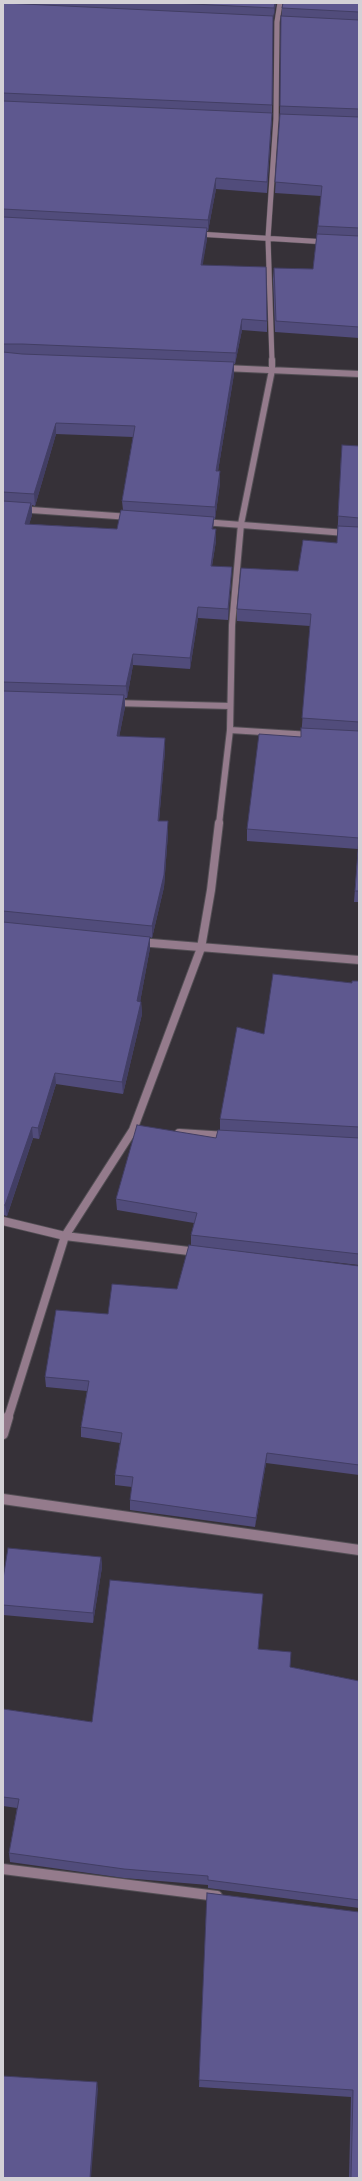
<!DOCTYPE html>
<style>
body{margin:0}
#map{position:relative;width:362px;height:2181px;overflow:hidden;background:#363138;font-family:"Zilla Slab",serif}
canvas{display:block}
.frame{position:absolute;inset:0;border:4px solid #d4d1d6;pointer-events:none}
</style>
<div id="map">
<canvas width="362" height="2181"></canvas>
<div class="frame"></div>
</div>
<script>
const ctx = document.querySelector('canvas').getContext('2d');
ctx.lineJoin = 'round';
function toPath(rows) {
  const path = new Path2D();
  for (const r of rows) {
    path.moveTo(r[0], r[1]);
    for (let i = 2; i < r.length; i += 2) path.lineTo(r[i], r[i + 1]);
  }
  return path;
}
function trace(path, color, width, dash) {
  ctx.strokeStyle = color;
  ctx.lineWidth = width;
  ctx.lineCap = dash ? 'butt' : 'round';
  ctx.setLineDash(dash || []);
  ctx.stroke(path);
}
function paint(path, color) {
  ctx.fillStyle = color;
  ctx.fill(path, 'evenodd');
}
const streetFar3 = toPath([
 [198,234,326,242],
 [272,361,268,238,276,119,277,22,280,3]
]);
const streetFar2 = toPath([
 [224,368,359,374],
 [3,508,130,517],
 [203,522,359,534],
 [114,703,230,706],
 [230,730,311,735],
 [219,824,230,730,232,625,241,524,272,370,272,360]
]);
const streetFar1 = toPath([
 [139,942,359,960],
 [133,1130,201,948,211,890,219,823],
 [179,1133,227,1136],
 [3,1221,65,1236,197,1252],
 [8,1418,65,1236,133,1130,137,1130]
]);
const street = toPath([
 [3,1434,8,1417],
 [3,1499,359,1550],
 [3,1869,217,1896]
]);
trace(streetFar3, '#524e54', 6);
trace(streetFar2, '#524e54', 8);
trace(streetFar1, '#524e54', 10);
trace(street, '#524e54', 12);
trace(streetFar3, '#947b8c', 5);
trace(streetFar2, '#947b8c', 6);
trace(streetFar1, '#947b8c', 8);
trace(street, '#947b8c', 10);
paint(toPath([
 [3,3,276,3,273,18,272,116,267,193,216,189,208,231,207,231,207,239,202,265,267,321,267,332,242,330,235,364,234,364,234,374,218,471,220,471,220,483,215,519,214,519,213,529,216,541,212,566,231,579,228,620,198,618,190,669,133,665,127,698,125,698,125,707,119,737,165,738,165,750,159,821,168,821,168,833,164,887,152,938,150,937,150,948,140,1002,141,1002,142,1014,123,1094,56,1084,39,1139,33,1138,7,1216,3,1215],
 [56,434,133,437,122,501,123,510,117,529,29,524,32,515,32,505,35,506],
 [359,3,359,338,275,332,273,279,274,268,313,269,321,196,275,193,280,114,281,26,282,8],
 [359,446,359,902,354,902,358,849,247,841,247,829,301,737,310,626,237,621,237,609,298,571,337,543,341,457],
 [359,981,359,1265,191,1246,191,1235,194,1223,117,1210,116,1199,216,1138,220,1130,220,1119,264,1034,352,983],
 [359,1266,359,1475,266,1463,255,1527,130,1510,130,1500,132,1487,115,1485,115,1475,120,1443,81,1437,81,1427,87,1391,46,1387,45,1377,108,1314,177,1289],
 [101,1557,102,1567,93,1623,3,1615,3,1579],
 [263,1594,258,1649,290,1667,359,1681,359,1908,208,1888,208,1885,124,1878,10,1862,9,1853,17,1808,3,1806,3,1709,92,1722],
 [207,1893,359,1912,359,2178,349,2178,351,2097,199,2087]
]), '#514c7b');
paint(toPath([
 [275,3,276,3,274,18,274,8],
 [216,178,216,189,208,231,208,220],
 [207,228,207,239,201,276,201,265],
 [242,319,242,330,235,364,236,353],
 [234,362,234,374,216,483,216,471],
 [56,423,56,434,35,506,34,494],
 [220,471,220,483,215,519,215,507],
 [31,503,32,515,26,535,25,524],
 [214,517,213,528,212,540,212,529],
 [216,529,216,541,210,577,211,566],
 [232,567,231,579,228,620,228,609],
 [198,607,198,618,190,669,190,658],
 [133,654,133,665,127,698,126,686],
 [124,695,125,707,117,748,117,736],
 [165,738,165,750,158,832,158,821],
 [168,821,168,833,164,887,152,938,152,926],
 [150,937,150,948,138,1013,137,1001],
 [141,1002,142,1014,123,1094,122,1082],
 [55,1073,56,1084,39,1139,38,1128],
 [32,1127,33,1138,7,1216,5,1205],
 [267,1453,266,1463,255,1527,256,1518],
 [101,1557,102,1567,93,1623,93,1613],
 [97,2082,98,2089,91,2178,90,2178]
]), '#423e64');
const building = toPath([
 [3,3,273,16,272,105,3,93,3,3],
 [172,3,275,3,274,8,172,3],
 [283,3,359,3,359,12,282,8,283,3],
 [281,16,359,20,359,109,280,106,281,16],
 [3,101,272,113,267,182,216,178,208,220,3,209,3,101],
 [280,114,359,117,359,228,318,226,322,186,275,182,280,114],
 [3,217,207,228,201,265,266,267,267,321,242,319,236,353,22,344,3,344,3,217],
 [317,234,359,236,359,327,276,321,274,268,313,269,317,234],
 [3,352,22,354,234,362,216,471,220,471,215,507,122,501,135,426,56,423,34,494,3,492,3,352],
 [342,445,359,446,359,518,338,516,342,445],
 [3,501,31,503,25,524,117,529,121,510,214,517,212,529,216,529,211,566,232,567,228,609,198,607,190,658,133,654,126,686,3,682,3,501],
 [338,526,359,527,359,722,302,718,311,614,237,609,241,568,298,571,303,540,337,543,338,526],
 [3,691,124,695,117,736,165,738,158,821,168,821,164,875,152,926,3,911,3,691],
 [301,728,359,731,359,891,355,891,359,838,247,829,259,734,301,737,301,728],
 [3,922,150,937,137,1001,141,1002,122,1082,55,1073,38,1128,32,1127,5,1205,3,1205,3,922],
 [273,974,352,983,352,981,359,981,359,1127,220,1119,237,1027,264,1034,273,974],
 [137,1125,216,1138,218,1130,359,1138,359,1254,191,1235,197,1213,116,1199,137,1125],
 [189,1245,359,1266,359,1465,267,1453,256,1518,130,1500,133,1477,115,1475,122,1433,81,1427,89,1381,45,1377,56,1310,108,1314,112,1284,177,1289,189,1245],
 [8,1548,101,1557,93,1613,3,1605,3,1579,8,1548],
 [110,1580,263,1594,258,1649,291,1652,290,1667,359,1681,359,1900,208,1880,208,1876,124,1869,9,1853,19,1799,3,1797,3,1709,92,1722,110,1580],
 [207,1893,359,1912,359,2178,351,2178,353,2090,199,2080,207,1893],
 [3,2076,97,2082,90,2178,3,2178,3,2076]
]);
paint(building, '#5e588f');
trace(building, '#423e64', 1);
</script>
